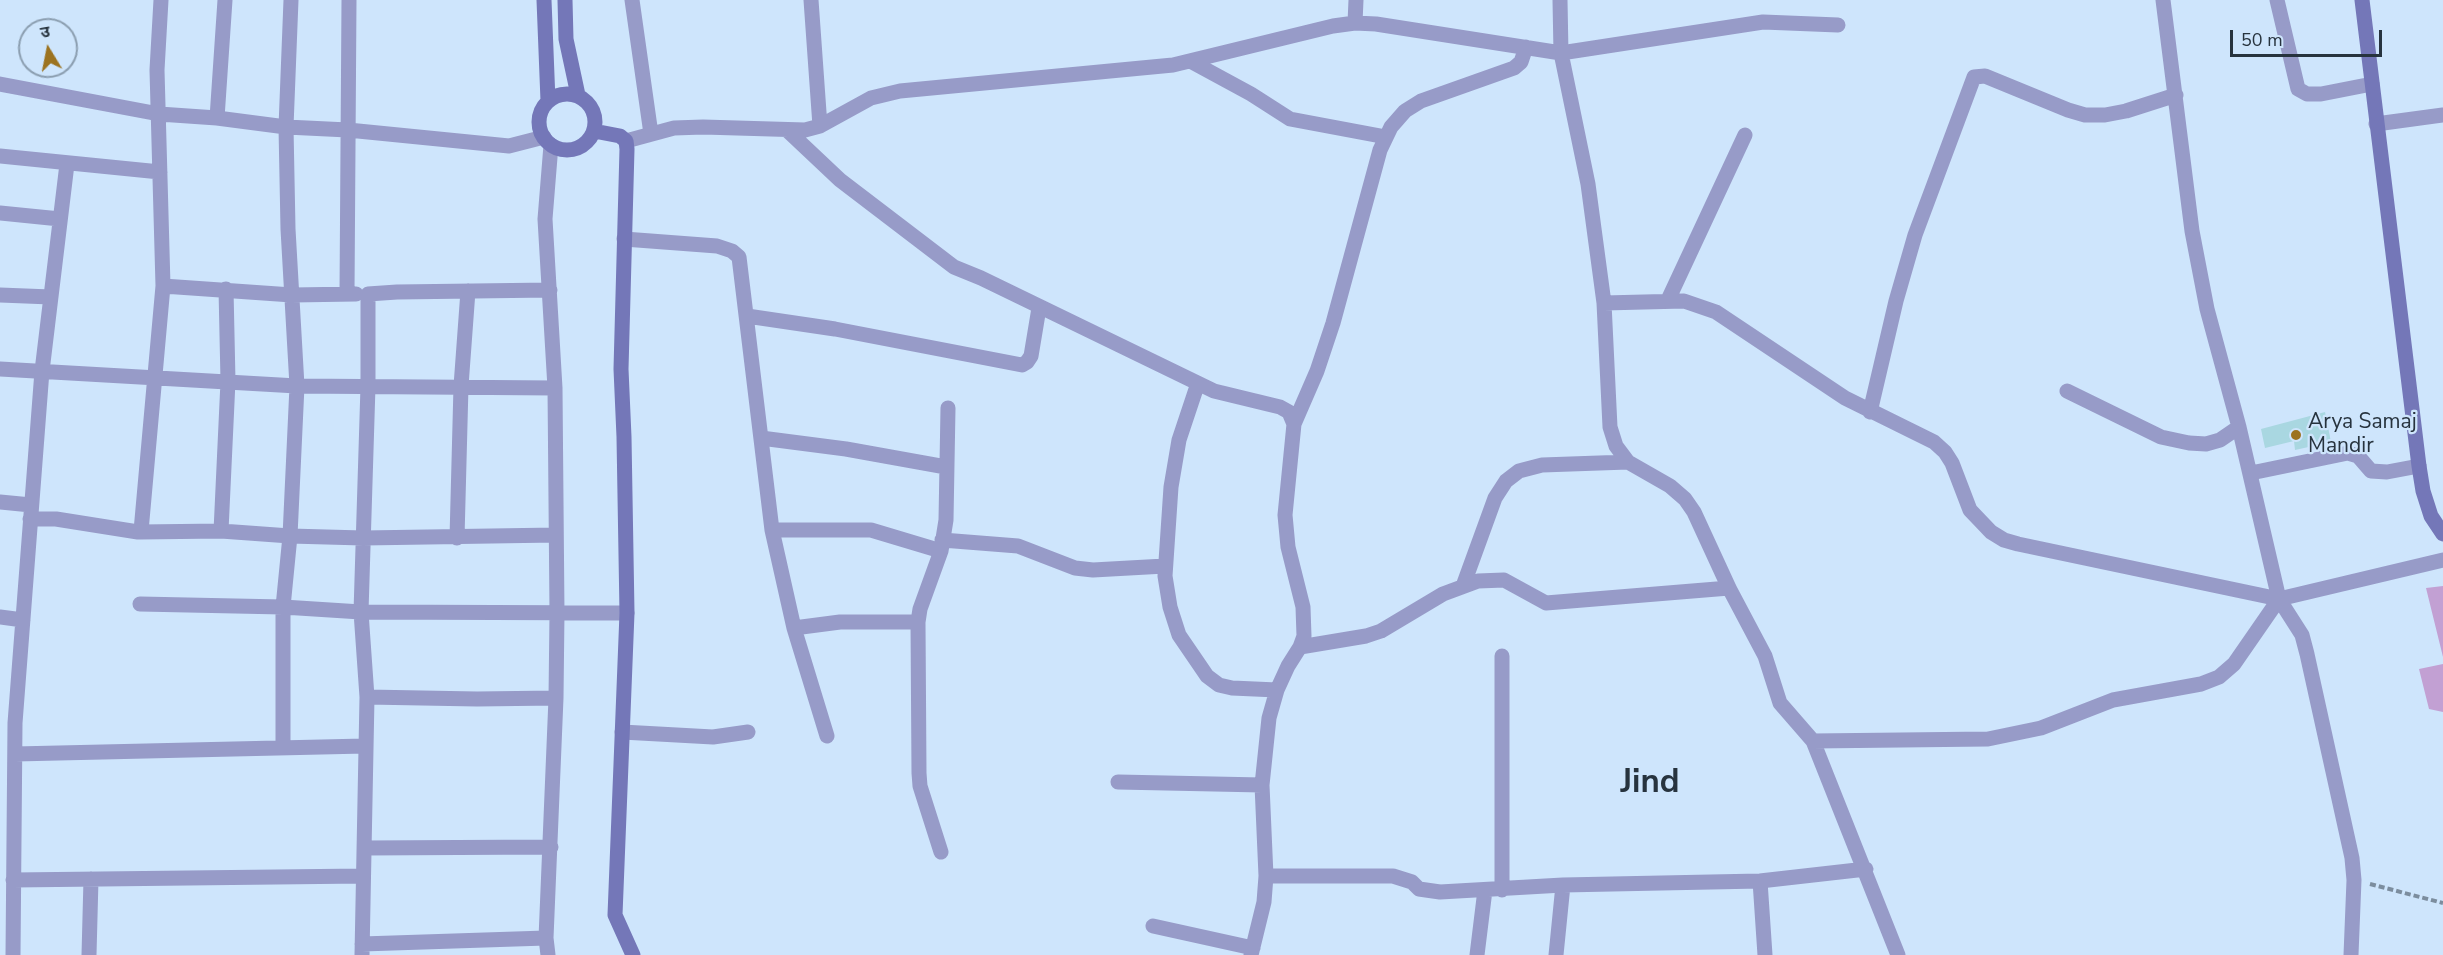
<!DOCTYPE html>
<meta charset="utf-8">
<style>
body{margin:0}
#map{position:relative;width:2443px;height:955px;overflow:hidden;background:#cee5fc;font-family:"Nunito Sans","Noto Sans Devanagari",sans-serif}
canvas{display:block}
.north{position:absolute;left:18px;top:18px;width:60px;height:60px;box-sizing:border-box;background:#cee5fc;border:2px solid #8b9eb0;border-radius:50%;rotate:350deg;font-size:16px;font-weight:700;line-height:24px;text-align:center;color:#27333e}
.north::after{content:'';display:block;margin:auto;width:21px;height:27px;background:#9c7320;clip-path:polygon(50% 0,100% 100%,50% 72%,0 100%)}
.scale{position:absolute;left:2230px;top:30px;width:152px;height:27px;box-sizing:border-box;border:3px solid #27333e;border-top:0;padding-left:8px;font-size:18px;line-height:21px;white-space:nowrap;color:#27333e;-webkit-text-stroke:4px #cee5fc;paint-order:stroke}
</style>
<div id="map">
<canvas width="2443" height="955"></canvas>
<div class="north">उ</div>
<div class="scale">50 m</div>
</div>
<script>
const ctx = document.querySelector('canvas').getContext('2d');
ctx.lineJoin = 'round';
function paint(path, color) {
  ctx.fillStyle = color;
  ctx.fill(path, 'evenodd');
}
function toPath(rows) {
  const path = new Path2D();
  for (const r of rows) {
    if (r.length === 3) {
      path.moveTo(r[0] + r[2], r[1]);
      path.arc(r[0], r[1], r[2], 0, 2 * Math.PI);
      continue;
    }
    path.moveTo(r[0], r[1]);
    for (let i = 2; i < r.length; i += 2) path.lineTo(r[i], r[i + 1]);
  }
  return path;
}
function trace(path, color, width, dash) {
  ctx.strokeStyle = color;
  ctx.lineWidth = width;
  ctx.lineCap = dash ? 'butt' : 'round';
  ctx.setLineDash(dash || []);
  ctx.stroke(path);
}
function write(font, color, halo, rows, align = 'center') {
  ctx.font = font + ' "Nunito Sans",sans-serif';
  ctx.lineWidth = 4.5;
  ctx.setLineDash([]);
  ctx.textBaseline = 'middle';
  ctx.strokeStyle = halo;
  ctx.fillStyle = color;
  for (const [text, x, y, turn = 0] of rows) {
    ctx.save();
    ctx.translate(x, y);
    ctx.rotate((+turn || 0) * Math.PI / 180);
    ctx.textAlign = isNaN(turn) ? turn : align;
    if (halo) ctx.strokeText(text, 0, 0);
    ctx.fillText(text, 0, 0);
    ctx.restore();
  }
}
paint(toPath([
 [2443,586,2443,657,2426,588],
 [2443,664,2443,712,2429,709,2419,669]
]), '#c2a0d3');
paint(toPath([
 [2325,412,2331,442,2295,450,2294,441,2265,448,2261,429]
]), '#a9d7e1');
trace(toPath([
 [2370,884,2443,903]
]), '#7c8d9e', 4, [6, 3]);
trace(toPath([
 [632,0,651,134],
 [811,0,820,126],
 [1560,0,1561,53,1588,184,1604,303,1610,427,1616,446,1628,462,1670,486,1685,499,1694,512,1729,588,1765,656,1780,703,1813,741,1898,955],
 [2163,0,2192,231,2207,309,2239,427,2279,599,2302,635,2307,654,2352,858,2354,880,2351,955],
 [2277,0,2298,89,2307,94,2321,94,2372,84],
 [1355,23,1356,0],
 [1192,62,1251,94,1290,119,1386,137],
 [0,84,159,114,217,118,286,127,348,130,509,146,544,137],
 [217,118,225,0],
 [2376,124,2443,115],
 [788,131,840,180,954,267,981,278,1214,391,1280,407,1289,412,1294,424,1285,515,1288,547,1303,607,1304,636,1300,647,1288,666,1277,690,1269,718,1262,785,1266,876,1264,902,1251,955],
 [626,141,674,128,703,127,805,130,820,126,871,98,900,91,1173,65,1333,26,1355,23,1376,24,1561,53,1763,22,1838,25],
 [0,156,160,172],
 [0,213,60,219],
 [624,239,717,246,732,251,739,257,772,530,794,628,827,736],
 [163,286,292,295,356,294],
 [347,294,349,0],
 [0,295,51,297],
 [1668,300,1745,135],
 [1604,303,1684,301,1716,312,1845,398,1934,442,1945,452,1952,463,1970,510,1991,532,2004,540,2018,544,2279,599,2443,560],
 [747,316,835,329,1022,365,1027,362,1031,356,1039,308],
 [0,369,297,386,555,388],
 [1198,383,1179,440,1171,487,1165,576,1170,607,1179,635,1207,676,1219,685,1232,688,1277,690],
 [2067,391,2161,437,2189,443,2206,444,2220,440,2239,427],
 [1870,412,1896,301,1915,235,1974,77,1985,76,2068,110,2085,115,2105,115,2126,111,2176,95],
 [1294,424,1317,371,1333,323,1380,150,1391,127,1405,111,1421,101,1514,68,1521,62,1526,47],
 [761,438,846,449,946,467],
 [2251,473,2348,453,2358,456,2371,471,2387,472,2419,466],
 [0,502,31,505],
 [30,519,56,519,138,532,141,531,163,286,157,70,161,0],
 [772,530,871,530,941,551],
 [221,531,228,381,226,289],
 [140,532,221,531,290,536,363,538,556,535],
 [457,538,461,386,468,291],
 [942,540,1018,546,1075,568,1093,570,1165,566],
 [1463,586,1495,498,1506,481,1519,471,1542,465,1628,462],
 [140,604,283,607,361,612,627,613],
 [0,617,23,620],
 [794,628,840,622,918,622],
 [1300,647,1366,636,1381,631,1443,594,1478,581,1504,580,1546,603,1729,588],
 [1502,656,1502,890],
 [367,697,477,699,556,698],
 [622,732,713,737,748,732],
 [1813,741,1988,739,2041,728,2113,700,2201,684,2219,677,2234,664,2279,599],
 [283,747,283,607,290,536,297,386,288,229,286,127,291,0],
 [15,754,365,746],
 [1118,782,1262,785],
 [365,848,551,847],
 [941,852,920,786,919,773,918,622,920,609,941,551,946,520,948,408],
 [1266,876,1393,876,1412,882,1419,889,1440,892,1563,885,1760,881,1866,869],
 [13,880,363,876],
 [1760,881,1765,955],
 [1153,926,1253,948],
 [362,944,546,938],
 [13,955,15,723,42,371,67,164],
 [89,955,91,879],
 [362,955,367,697,361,612,368,386,368,294,397,292,550,290],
 [548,955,546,938,556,698,557,613,555,388,545,219,551,145],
 [1477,955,1485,890],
 [1556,955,1563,885]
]), '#979bc8', 15);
trace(toPath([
 [544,0,548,101],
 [565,0,566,39,578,95],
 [2362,0,2419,466,2423,491,2431,516,2443,534],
 [567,122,28],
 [594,131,620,136,626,141,627,149,621,369,624,437,627,613,615,915,633,955]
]), '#7477b8', 15);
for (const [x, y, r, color] of [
 [2296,435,6,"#9c7320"]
]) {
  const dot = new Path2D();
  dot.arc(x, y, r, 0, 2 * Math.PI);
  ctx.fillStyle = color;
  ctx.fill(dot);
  trace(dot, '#cee5fc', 2);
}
write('21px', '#27333e', '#cee5fc', [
 ["Arya Samaj",2308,423],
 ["Mandir",2308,447]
], 'left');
write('bold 33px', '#27333e', '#cee5fc', [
 ["Jind",1650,784]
]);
</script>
